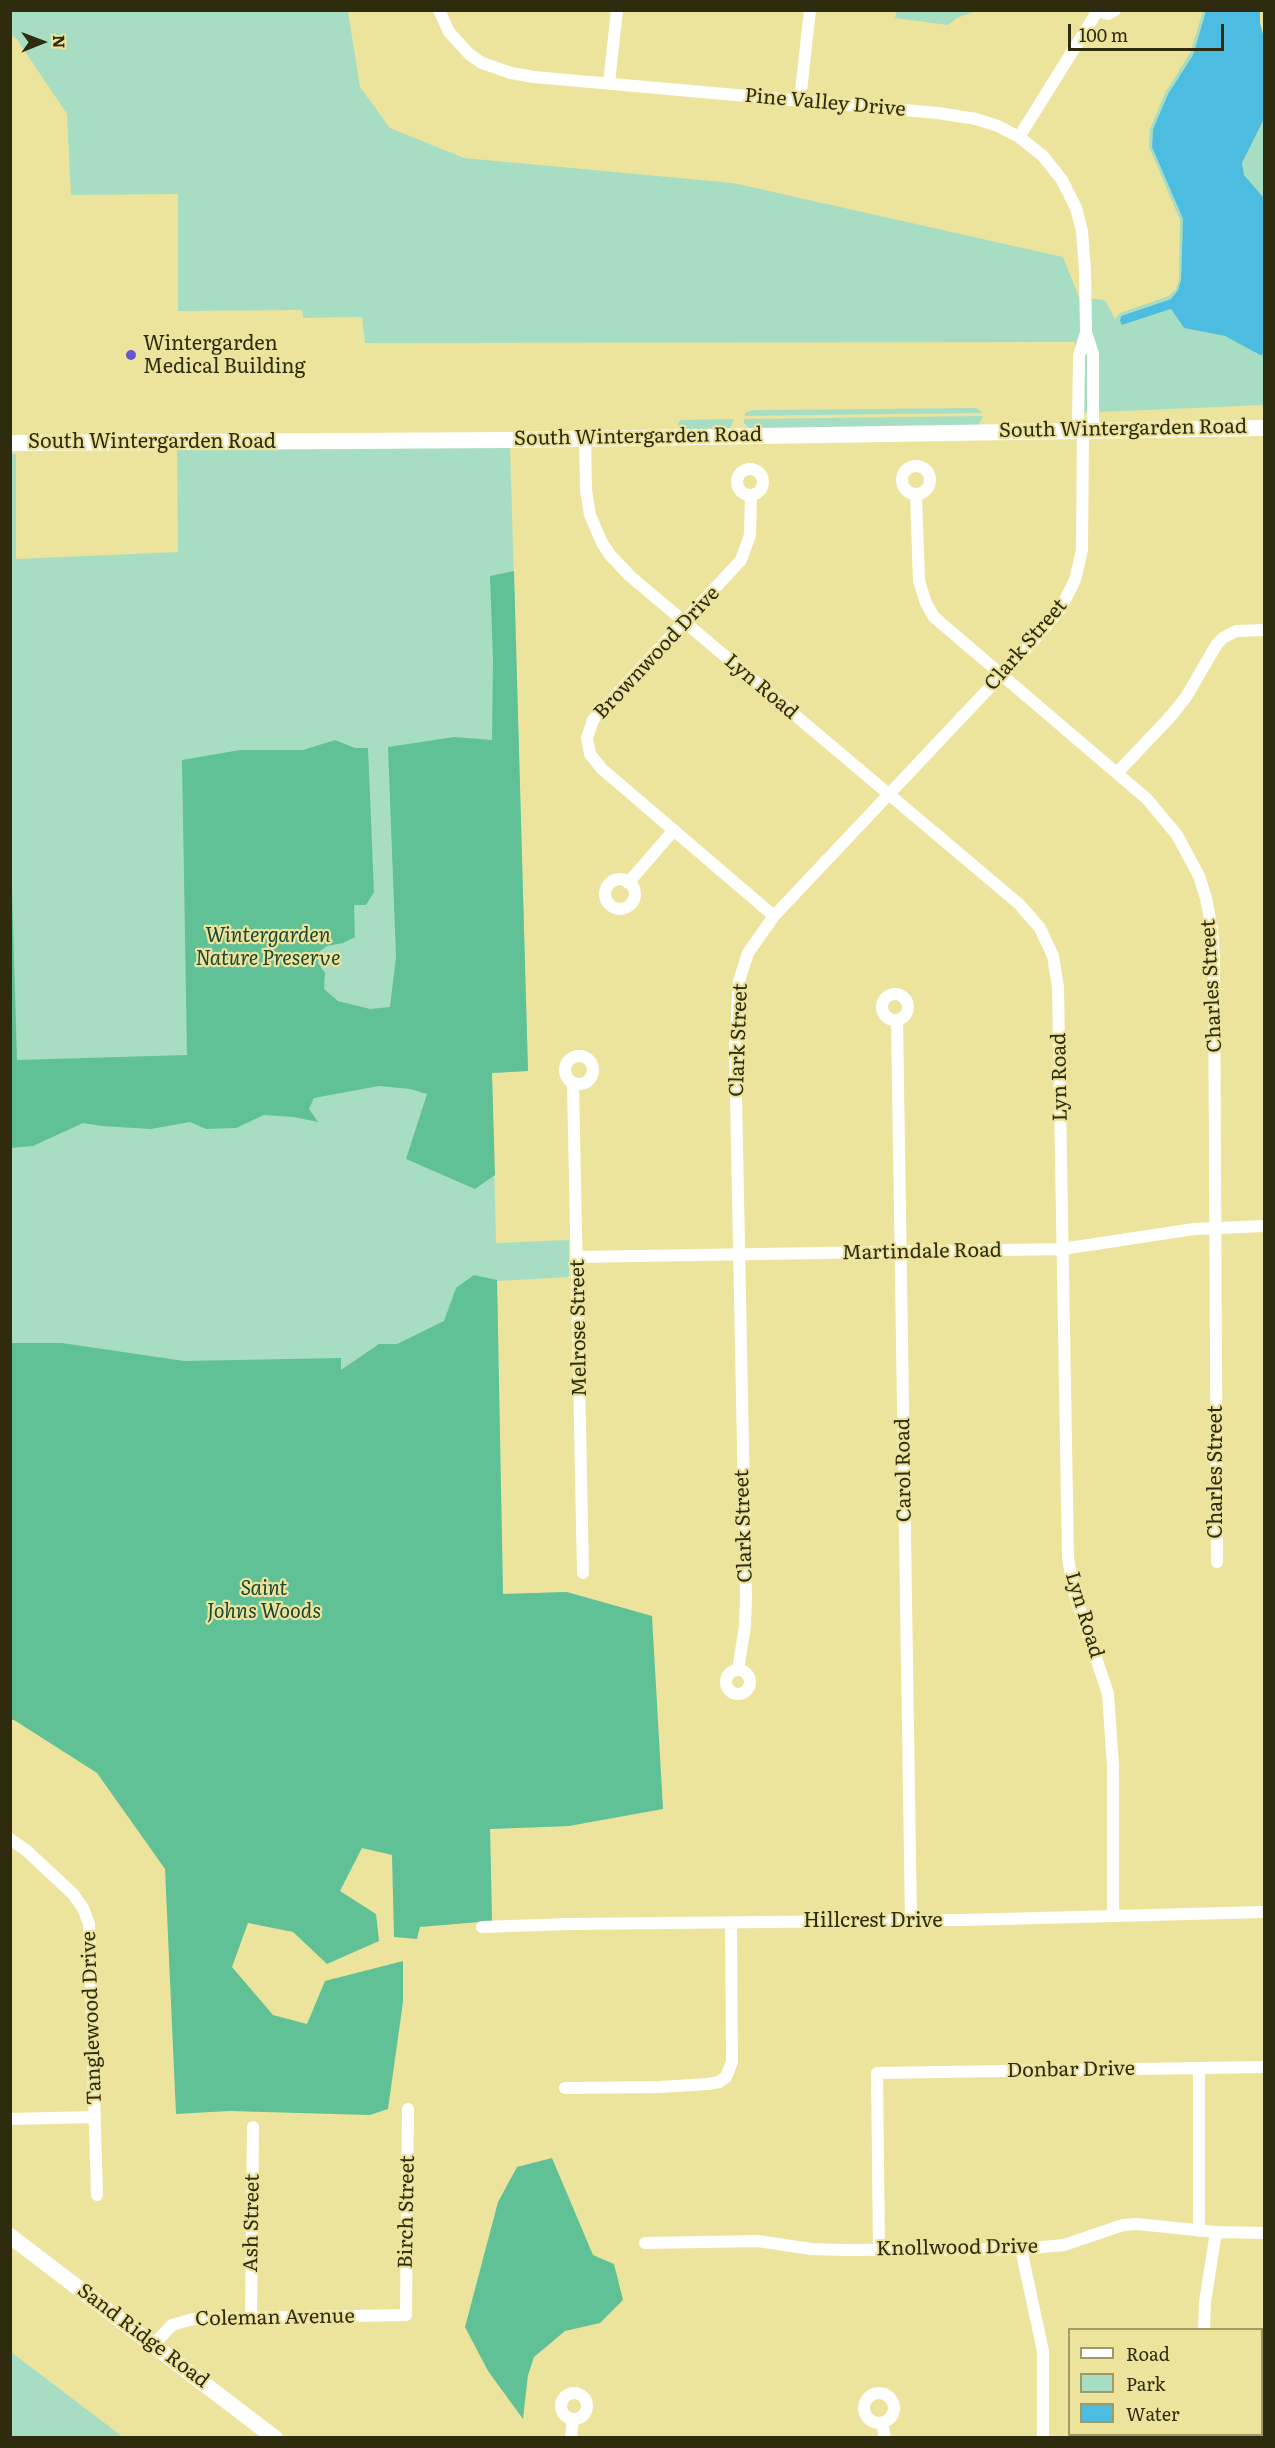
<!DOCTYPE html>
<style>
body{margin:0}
#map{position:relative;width:1275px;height:2448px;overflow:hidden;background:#ece49d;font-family:Literata,serif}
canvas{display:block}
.frame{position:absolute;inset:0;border:12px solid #2f2b0e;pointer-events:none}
.legend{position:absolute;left:1068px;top:2328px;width:195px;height:108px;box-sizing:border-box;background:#ece49d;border:2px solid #a09a64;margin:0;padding:8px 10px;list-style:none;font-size:18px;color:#2f2b0e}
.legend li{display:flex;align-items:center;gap:12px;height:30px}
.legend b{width:30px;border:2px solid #a09a64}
.north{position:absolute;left:12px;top:12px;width:60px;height:60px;-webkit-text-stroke:4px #ece49d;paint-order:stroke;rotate:89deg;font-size:16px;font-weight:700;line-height:24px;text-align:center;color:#2f2b0e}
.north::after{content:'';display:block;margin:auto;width:21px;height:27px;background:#2f2b0e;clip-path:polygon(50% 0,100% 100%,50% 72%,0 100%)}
.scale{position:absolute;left:1068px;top:24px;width:156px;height:27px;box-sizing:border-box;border:3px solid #2f2b0e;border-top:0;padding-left:8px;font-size:18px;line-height:21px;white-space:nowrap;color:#2f2b0e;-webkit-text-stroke:4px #ece49d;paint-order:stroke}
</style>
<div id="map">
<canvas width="1275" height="2448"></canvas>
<div class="frame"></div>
<ul class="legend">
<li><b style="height:8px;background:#fff"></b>Road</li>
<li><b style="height:16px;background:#a7dec3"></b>Park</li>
<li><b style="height:16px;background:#4cbce0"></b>Water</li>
</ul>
<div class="north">N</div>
<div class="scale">100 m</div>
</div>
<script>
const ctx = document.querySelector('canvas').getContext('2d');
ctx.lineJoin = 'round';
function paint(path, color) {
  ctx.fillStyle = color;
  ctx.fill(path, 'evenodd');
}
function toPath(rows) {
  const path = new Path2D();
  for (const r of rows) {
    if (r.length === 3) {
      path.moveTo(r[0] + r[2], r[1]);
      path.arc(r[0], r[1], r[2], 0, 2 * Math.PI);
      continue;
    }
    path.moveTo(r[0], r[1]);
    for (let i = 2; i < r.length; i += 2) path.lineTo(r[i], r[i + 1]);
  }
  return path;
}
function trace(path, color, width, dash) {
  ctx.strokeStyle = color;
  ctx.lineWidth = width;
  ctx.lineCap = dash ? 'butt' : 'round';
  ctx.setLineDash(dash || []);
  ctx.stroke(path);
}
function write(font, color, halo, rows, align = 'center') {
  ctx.font = font + ' Literata,serif';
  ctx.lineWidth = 4.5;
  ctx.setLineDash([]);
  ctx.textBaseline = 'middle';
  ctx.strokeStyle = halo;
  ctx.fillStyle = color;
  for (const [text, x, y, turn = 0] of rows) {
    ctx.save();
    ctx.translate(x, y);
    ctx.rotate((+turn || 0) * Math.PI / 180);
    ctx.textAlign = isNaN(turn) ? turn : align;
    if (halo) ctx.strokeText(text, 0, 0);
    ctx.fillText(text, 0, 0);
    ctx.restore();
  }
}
paint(toPath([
 [11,11,348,11,360,87,390,128,464,158,733,183,1063,257,1079,297,1105,300,1115,319,1120,313,1169,296,1176,289,1179,280,1180,220,1149,147,1150,129,1165,93,1190,53,1203,11,1206,11,1193,55,1168,94,1153,129,1152,147,1183,219,1181,280,1178,290,1171,299,1121,316,1123,325,1171,309,1184,328,1225,336,1260,355,1264,354,1264,405,1075,413,1075,342,365,343,362,317,303,318,302,310,178,311,178,194,71,195,67,114,16,38,11,36],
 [897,11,897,10,976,11,957,18,948,25,895,18],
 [1264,119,1264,198,1244,175,1242,163],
 [976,408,983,413,745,416,745,413,753,410],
 [983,416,978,426,749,429,744,423,744,419],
 [734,419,730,429,679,430,678,423,681,420],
 [510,444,528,1071,492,1073,496,1243,569,1240,569,1277,497,1281,503,1594,567,1592,569,1826,490,1829,492,1921,397,1827,11,1699,11,454,16,454,16,559,178,552,177,447],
 [11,2352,123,2437,11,2437]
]), '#a7dec3');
paint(toPath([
 [514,571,528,1071,492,1073,495,1175,475,1189,406,1159,427,1094,410,1089,379,1086,314,1098,309,1109,318,1122,294,1117,264,1115,236,1128,206,1129,190,1122,151,1129,101,1126,83,1123,33,1146,11,1148,11,855,17,1060,187,1055,182,760,240,750,303,750,335,740,355,748,368,748,374,892,366,905,354,905,355,937,343,943,327,946,319,952,318,963,325,973,324,989,338,1001,370,1009,390,1007,396,957,388,747,454,737,492,740,493,660,490,576],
 [474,1275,497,1280,503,1594,567,1592,652,1616,663,1809,569,1826,490,1829,492,1921,420,1927,417,1939,394,1937,392,1855,362,1848,340,1891,376,1914,379,1941,327,1964,293,1932,248,1923,232,1967,273,2015,307,2024,325,1981,403,1961,403,2002,388,2109,370,2115,229,2111,176,2114,165,1869,97,1773,14,1720,11,1720,10,1343,62,1343,184,1361,341,1358,341,1370,379,1344,397,1344,444,1321,456,1288],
 [552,2158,593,2255,614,2264,623,2300,600,2323,565,2331,534,2357,528,2375,523,2419,488,2371,465,2327,498,2202,517,2167]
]), '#60c196');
paint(toPath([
 [1206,11,1260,11,1260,23,1264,38,1264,119,1242,163,1244,175,1264,198,1264,354,1260,355,1225,336,1184,328,1171,309,1122,325,1120,321,1121,316,1171,299,1178,290,1181,280,1183,219,1152,147,1153,129,1168,94,1193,55]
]), '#4cbce0');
trace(toPath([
 [439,10,449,32,469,54,482,63,511,73,534,77,938,113,976,119,998,126,1019,137,1043,156,1062,180,1076,208,1082,231,1085,270,1086,332,1079,356,1078,429],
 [1095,10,1108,14,1115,10],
 [609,83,617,10],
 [800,100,810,10],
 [1019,137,1097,12],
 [1086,332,1093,354,1093,429],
 [585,438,586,490,590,515,602,543,611,556,630,576,1019,904,1040,928,1053,956,1058,987,1068,1557,1073,1589,1108,1694,1113,1766,1113,1916],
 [916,480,14],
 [750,482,13],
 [916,494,919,581,926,603,934,617,1147,799,1177,835,1199,876,1206,898,1212,929,1214,960,1217,1562],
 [751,495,750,535,741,560,593,720,587,738,590,754,602,769,774,916],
 [1117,773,1171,716,1186,697,1217,644,1223,638,1236,631,1264,630],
 [620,894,15],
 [628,883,674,830],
 [895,1007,13],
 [897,1020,911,1921],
 [579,1070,14],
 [573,1083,583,1573],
 [577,1257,1062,1249,1194,1229,1264,1226],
 [738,1670,745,1626,746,1598,735,1046,739,981,748,953,774,916,1026,649,1061,608,1075,580,1082,550,1083,429],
 [738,1682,12],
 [10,1839,27,1851,73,1894,83,1908,89,1924,97,2195],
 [482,1927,569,1924,964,1920,1264,1912],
 [1199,2068,1199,2231],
 [565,2088,660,2087,708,2084,719,2082,726,2077,732,2062,731,1923],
 [10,2119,95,2117],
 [645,2243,758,2241,811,2249,843,2250,1021,2249,1064,2245,1123,2225,1137,2224,1216,2232,1264,2233],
 [879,2249,877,2073,1264,2067],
 [1021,2249,1043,2351,1043,2438],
 [251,2318,253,2127],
 [1204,2330,1205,2302,1216,2232],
 [154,2344,172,2325,193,2319,406,2315,408,2109],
 [574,2406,13],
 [879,2408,15],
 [882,2423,885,2438],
 [571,2438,573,2419],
 [1201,2438,1201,2434]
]), '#fff', 12);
trace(toPath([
 [10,443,509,440,1264,428],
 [10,2236,275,2438]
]), '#fff', 16);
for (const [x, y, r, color] of [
 [131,355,6,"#6358d1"]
]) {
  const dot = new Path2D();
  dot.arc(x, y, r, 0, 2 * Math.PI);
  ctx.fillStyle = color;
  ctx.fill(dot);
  trace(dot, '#ece49d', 2);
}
write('20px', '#2f2b0e', '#ece49d', [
 ["Pine Valley Drive",825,103,5],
 ["South Wintergarden Road",1123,429,-1],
 ["South Wintergarden Road",638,437,-1],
 ["South Wintergarden Road",152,442],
 ["Clark Street",1026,645,-49],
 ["Brownwood Drive",657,653,-47],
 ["Lyn Road",761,687,40],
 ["Charles Street",1212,986,-93],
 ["Clark Street",739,1040,-88],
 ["Lyn Road",1060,1077,-91],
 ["Martindale Road",922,1252,-1],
 ["Melrose Street",579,1328,-91],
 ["Carol Road",904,1470,-91],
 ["Charles Street",1216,1472,-90],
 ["Clark Street",744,1526,-92],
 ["Lyn Road",1084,1615,73],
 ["Hillcrest Drive",873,1921],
 ["Tanglewood Drive",92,2018,-92],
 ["Donbar Drive",1071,2070,-1],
 ["Birch Street",407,2212,-89],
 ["Ash Street",252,2223,-89],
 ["Knollwood Drive",957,2248,-1],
 ["Coleman Avenue",275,2318,-1],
 ["Sand Ridge Road",143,2336,37]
]);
write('20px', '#2f2b0e', '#ece49d', [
 ["Wintergarden",143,344],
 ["Medical Building",143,367]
], 'left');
write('italic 20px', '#1c4634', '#ece49d', [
 ["Wintergarden",268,936],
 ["Nature Preserve",268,959],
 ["Saint",264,1589],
 ["Johns Woods",264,1612]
]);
</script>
